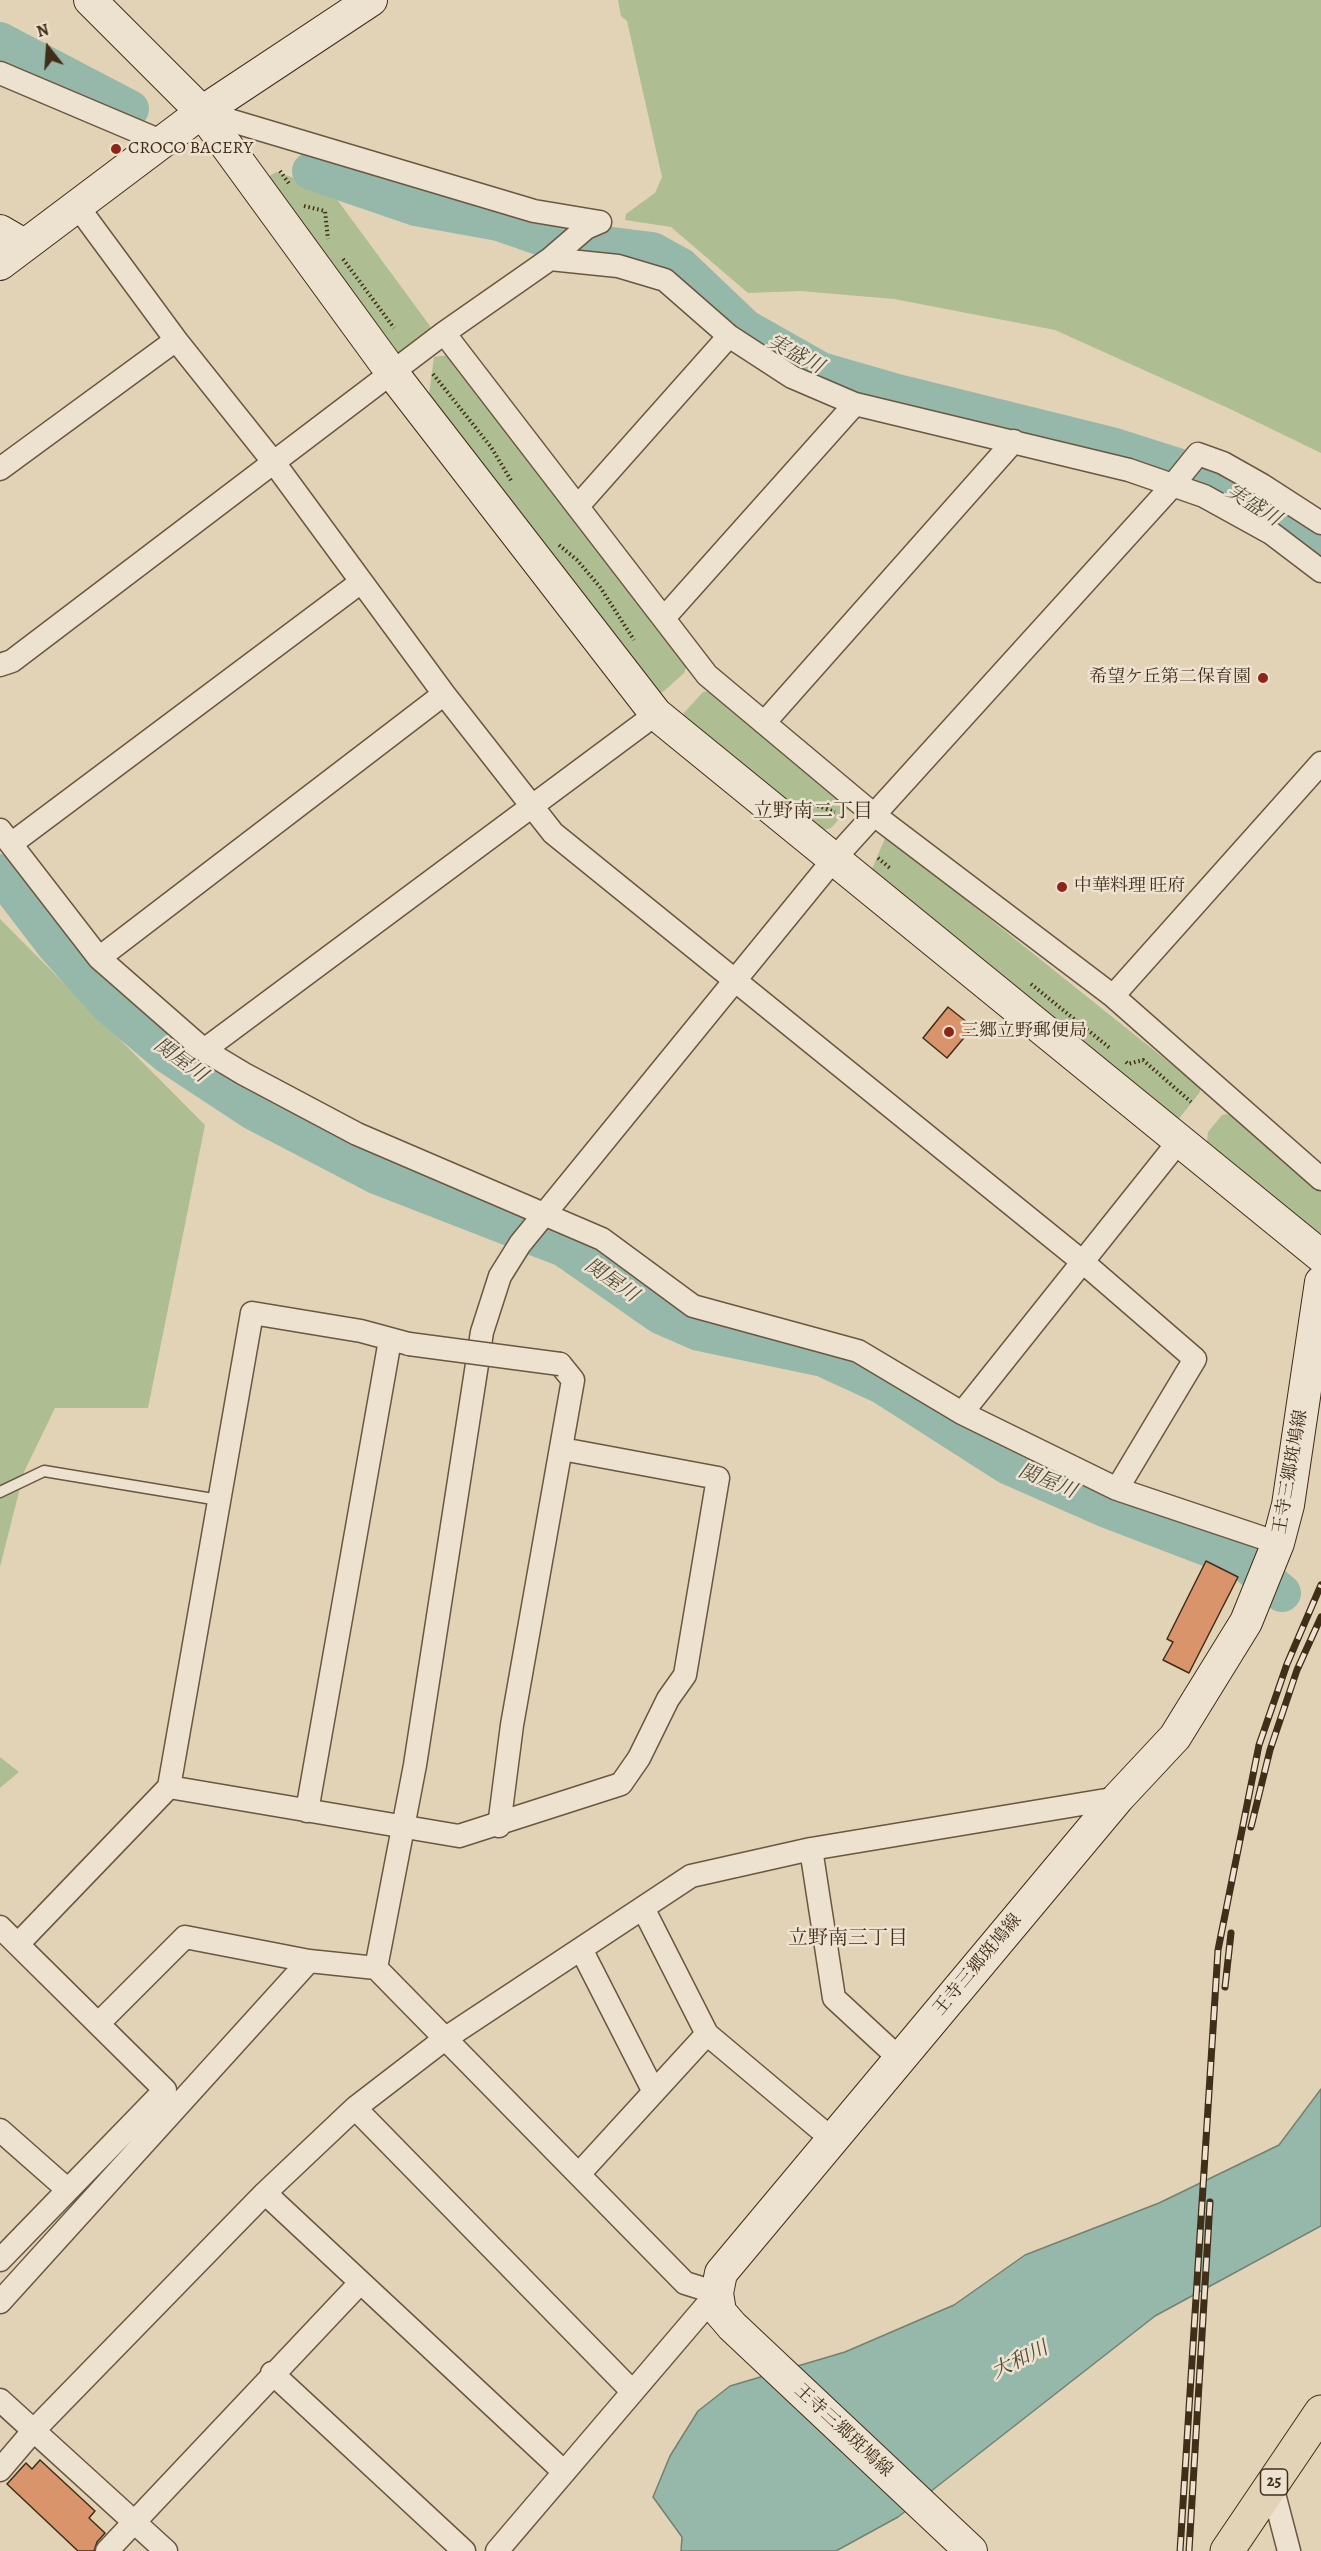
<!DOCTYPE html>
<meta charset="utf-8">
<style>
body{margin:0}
#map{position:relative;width:1321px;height:2551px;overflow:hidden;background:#e3d3b6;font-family:Alegreya,serif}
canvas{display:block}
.north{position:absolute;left:18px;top:18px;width:60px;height:60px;-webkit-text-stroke:4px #ede2d0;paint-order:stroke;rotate:343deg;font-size:16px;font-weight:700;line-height:24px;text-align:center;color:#402e19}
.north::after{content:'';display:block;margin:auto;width:21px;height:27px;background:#402e19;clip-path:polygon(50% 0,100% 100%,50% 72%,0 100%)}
</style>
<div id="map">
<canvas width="1321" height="2551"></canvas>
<div class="north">N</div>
</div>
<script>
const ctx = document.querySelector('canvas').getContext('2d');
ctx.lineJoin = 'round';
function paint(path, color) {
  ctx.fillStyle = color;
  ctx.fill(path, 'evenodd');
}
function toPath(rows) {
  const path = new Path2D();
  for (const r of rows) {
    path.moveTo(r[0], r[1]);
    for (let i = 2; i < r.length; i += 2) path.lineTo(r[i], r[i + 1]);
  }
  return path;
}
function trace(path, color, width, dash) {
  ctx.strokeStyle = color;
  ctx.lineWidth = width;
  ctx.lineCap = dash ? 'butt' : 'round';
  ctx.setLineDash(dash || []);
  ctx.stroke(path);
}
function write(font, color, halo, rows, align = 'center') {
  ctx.font = font + ' Alegreya,"Noto Serif JP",serif';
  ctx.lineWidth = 5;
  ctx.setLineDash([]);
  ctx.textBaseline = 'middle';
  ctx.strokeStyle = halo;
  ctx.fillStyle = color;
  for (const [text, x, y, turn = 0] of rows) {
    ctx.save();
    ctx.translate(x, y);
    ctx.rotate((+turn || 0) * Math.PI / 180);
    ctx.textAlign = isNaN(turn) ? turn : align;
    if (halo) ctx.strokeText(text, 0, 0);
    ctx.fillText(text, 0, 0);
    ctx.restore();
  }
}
paint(toPath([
 [618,0,1321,0,1321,453,1228,408,1055,330,894,299,800,291,748,293,671,227,625,220,626,214,655,193,662,177,627,21,621,16],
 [276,172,328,189,333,194,430,326,429,335,407,352,399,353,268,177],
 [448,355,455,356,686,667,684,673,663,692,657,694,429,394,434,357],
 [709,691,846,800,848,809,831,828,820,831,681,716,703,692],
 [886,836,1200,1087,1200,1092,1178,1120,873,875,872,869],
 [0,919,205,1125,148,1408,55,1408,24,1472,0,1567],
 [1228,1114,1321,1188,1321,1233,1314,1232,1210,1150,1207,1141,1208,1132,1222,1115],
 [0,1757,19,1772,0,1788]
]), '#afbe92');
const water = toPath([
 [1321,2089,1321,2226,1155,2316,898,2517,836,2551,681,2551,682,2537,653,2497,670,2456,698,2411,730,2386,845,2352,954,2305,1025,2255,1159,2203,1279,2145,1321,2089]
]);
paint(water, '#95b8ab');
trace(water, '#738171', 1.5);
trace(toPath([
 [0,41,130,109],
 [311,171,416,207,499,222,542,237,652,251,681,267,745,328,821,371,897,393,1115,447,1203,475,1321,549],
 [0,873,55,945,110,1006,168,1055,253,1111,376,1175,564,1248,660,1315,699,1332,823,1358,882,1385,1007,1465,1107,1509,1243,1561,1282,1593]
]), '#95b8ab', 38);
const building = toPath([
 [948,1007,973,1027,947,1058,923,1038,948,1007],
 [1206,1561,1238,1577,1189,1673,1163,1660,1173,1642,1167,1639,1206,1561],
 [40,2460,95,2511,89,2518,105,2533,97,2542,94,2551,78,2551,7,2484,26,2463,32,2469,40,2460]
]);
paint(building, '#da946c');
trace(building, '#402e19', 1.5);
const lane = toPath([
 [0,1492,44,1471,219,1500]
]);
const street = toPath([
 [0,73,163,142],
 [202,112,534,211,600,222],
 [78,207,176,340,275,464,444,694,553,833,1084,1263,1195,1359,1117,1489],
 [550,259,618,266,665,280,729,336,792,377,855,404,1129,470,1204,496,1271,533,1321,571],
 [444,333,707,675,873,814,1113,996,1321,1179],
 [0,469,176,340],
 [578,506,729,336],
 [664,618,855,404],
 [0,665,12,661,444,333,550,259,586,228,600,222],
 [764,723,1014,441],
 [0,830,99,958,204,1050,244,1074,357,1134,602,1239,693,1306,858,1351,962,1413,1117,1489,1278,1543],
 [11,844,361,582],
 [99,958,444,694],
 [1113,996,1321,763],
 [204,1050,656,714],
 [962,1413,1179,1141],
 [169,1787,459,1836,621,1784,639,1758,668,1699,685,1675,718,1478,562,1449],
 [307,1811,390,1340],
 [499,1826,512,1725,573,1380,560,1364],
 [811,1849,834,1998,900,2059],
 [643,1908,707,2034,833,2140],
 [0,1927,165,2090,0,2260],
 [19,1943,169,1787,252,1313,361,1331,409,1344],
 [581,1949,654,2092],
 [376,1968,415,1765,482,1332,500,1276,520,1244,834,859,1173,485,1198,454,1223,463,1262,485,1321,523],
 [99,2023,185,1937,309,1961,376,1968,685,2283,717,2293,497,2551],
 [355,2108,631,2390],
 [0,2130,68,2190],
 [579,2174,707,2034],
 [265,2193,563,2471],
 [0,2302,309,1961],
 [272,2373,464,2551],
 [0,2400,166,2551],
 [0,2470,34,2430,265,2193,355,2108,446,2038,691,1876,811,1849,1118,1798],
 [1272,2486,1289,2551],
 [107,2551,360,2283]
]);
const secondary = toPath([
 [90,0,202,112,393,374,656,714,1321,1256],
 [0,231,24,245],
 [0,264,202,112,371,0],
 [971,2551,732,2326,720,2312,717,2293,721,2273,1118,1798,1175,1737,1246,1622,1278,1543,1288,1505,1321,1282]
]);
const highway = toPath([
 [1227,2551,1321,2412]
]);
trace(lane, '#695740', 13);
trace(street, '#695740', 25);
trace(secondary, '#402e19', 34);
trace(highway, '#402e19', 35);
trace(toPath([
 [280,171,290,185],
 [304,206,325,211,328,239],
 [343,259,394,328],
 [433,374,491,447,512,482],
 [559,545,577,560,600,587,634,640],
 [805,801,835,812],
 [878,858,891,869],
 [1031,984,1111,1049],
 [1126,1062,1128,1064,1143,1060,1191,1102]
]), '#402e19', 4, [1.5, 3]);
trace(lane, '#ede2d0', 10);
trace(street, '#ede2d0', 22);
trace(secondary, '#ede2d0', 32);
trace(highway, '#e3d3b6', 33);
const rail = toPath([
 [1251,1827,1270,1750,1297,1670,1321,1617],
 [1225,1987,1231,1933],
 [1180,2551,1218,1950,1259,1745,1287,1664,1321,1585],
 [1189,2551,1210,2202]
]);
trace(rail, '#402e19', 7);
trace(rail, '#ede2d0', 4.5, [14]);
const streetBridge = toPath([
 [409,1344,560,1364]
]);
trace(streetBridge, '#695740', 25, []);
trace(streetBridge, '#ede2d0', 22);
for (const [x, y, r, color] of [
 [116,149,6,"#8f2418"],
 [1263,678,6,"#8f2418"],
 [1062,887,6,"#8f2418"],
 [949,1032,6,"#8f2418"]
]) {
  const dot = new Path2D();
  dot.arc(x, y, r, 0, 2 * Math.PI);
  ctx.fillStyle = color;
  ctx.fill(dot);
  trace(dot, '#ede2d0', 2);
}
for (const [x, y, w] of [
 [1274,2482,27]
]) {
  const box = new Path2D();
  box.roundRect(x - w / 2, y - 13, w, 26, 4.5);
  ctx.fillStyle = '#ede2d0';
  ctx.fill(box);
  trace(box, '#402e19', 1.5);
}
write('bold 16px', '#402e19', null, [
 ["25",1274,2482]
]);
write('18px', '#402e19', '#ede2d0', [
 ["CROCO BACERY",128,149],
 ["希望ケ丘第二保育園",1251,678,"right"],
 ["中華料理 旺府",1074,887],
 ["三郷立野郵便局",961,1032]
], 'left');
write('18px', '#402e19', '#ede2d0', [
 ["王寺三郷斑鳩線",1291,1472,-80],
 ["王寺三郷斑鳩線",978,1965,-50],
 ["王寺三郷斑鳩線",843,2431,43]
]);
write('italic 20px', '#514a36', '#ede2d0', [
 ["実盛川",795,355,28],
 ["実盛川",1253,506,32],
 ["関屋川",180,1061,36],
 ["関屋川",611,1281,35],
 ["関屋川",1047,1482,22],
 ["大和川",1020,2361,-26]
]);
write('20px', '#402e19', '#ede2d0', [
 ["立野南二丁目",813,812],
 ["立野南三丁目",848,1939]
]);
</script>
